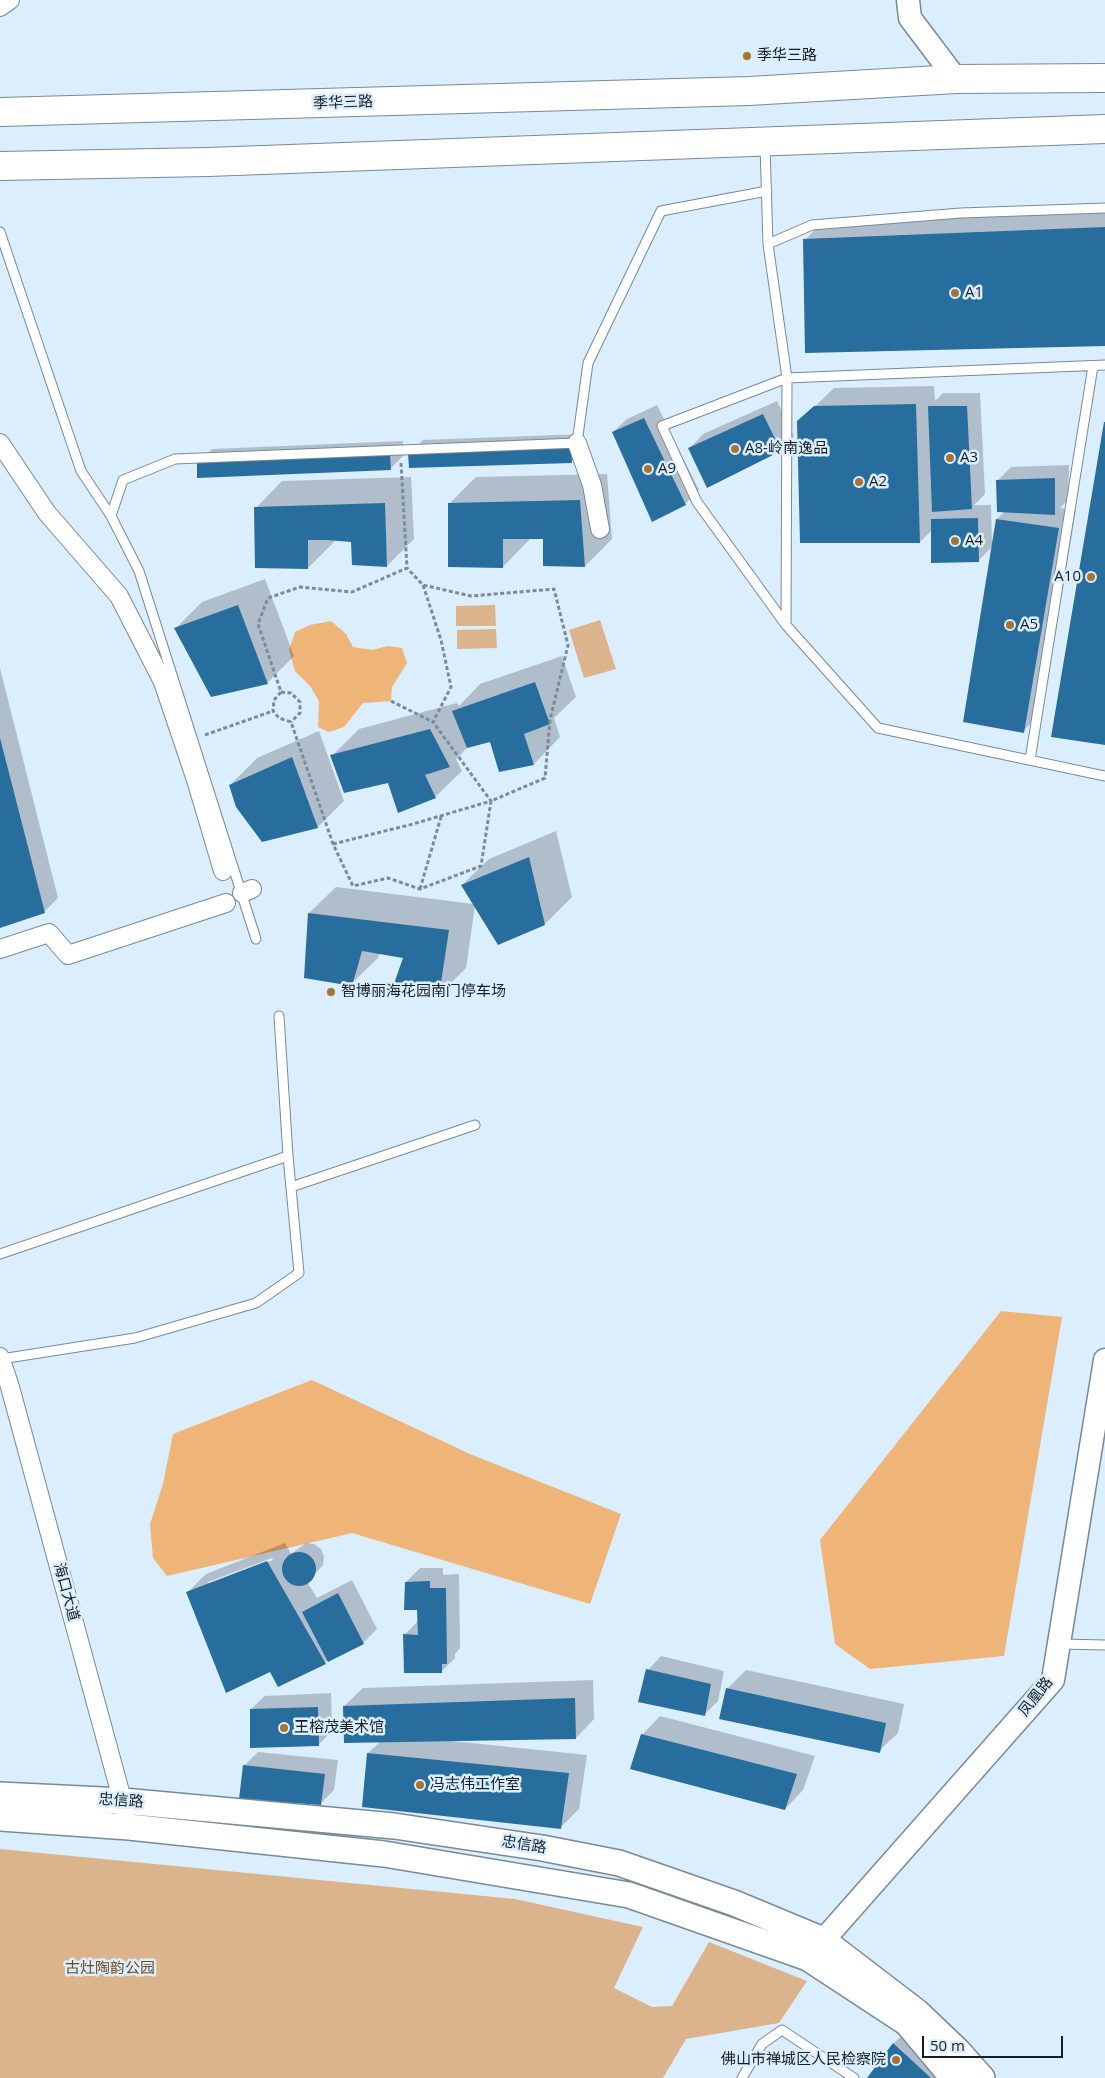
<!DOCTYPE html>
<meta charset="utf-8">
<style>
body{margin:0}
#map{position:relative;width:1105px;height:2078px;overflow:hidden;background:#dbeefd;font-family:"Open Sans",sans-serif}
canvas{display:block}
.scale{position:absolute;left:922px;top:2036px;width:141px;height:22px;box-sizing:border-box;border:2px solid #161d23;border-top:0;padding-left:6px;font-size:15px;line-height:18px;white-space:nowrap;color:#161d23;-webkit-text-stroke:4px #dbeefd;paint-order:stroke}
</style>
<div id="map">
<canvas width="1105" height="2078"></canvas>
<div class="scale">50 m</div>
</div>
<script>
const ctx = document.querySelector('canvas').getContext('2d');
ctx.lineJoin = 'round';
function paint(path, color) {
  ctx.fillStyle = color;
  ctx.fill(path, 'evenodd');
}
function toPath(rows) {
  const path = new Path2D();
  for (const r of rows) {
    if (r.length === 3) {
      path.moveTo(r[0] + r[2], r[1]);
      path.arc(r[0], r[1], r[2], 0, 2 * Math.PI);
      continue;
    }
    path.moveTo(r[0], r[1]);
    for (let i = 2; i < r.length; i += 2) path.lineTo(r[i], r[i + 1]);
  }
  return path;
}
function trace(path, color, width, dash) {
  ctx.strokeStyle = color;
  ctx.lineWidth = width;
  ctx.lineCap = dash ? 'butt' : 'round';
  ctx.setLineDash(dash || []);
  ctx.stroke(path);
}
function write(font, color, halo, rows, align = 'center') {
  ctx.font = font + ' "Open Sans","Noto Sans SC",sans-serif';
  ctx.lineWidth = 5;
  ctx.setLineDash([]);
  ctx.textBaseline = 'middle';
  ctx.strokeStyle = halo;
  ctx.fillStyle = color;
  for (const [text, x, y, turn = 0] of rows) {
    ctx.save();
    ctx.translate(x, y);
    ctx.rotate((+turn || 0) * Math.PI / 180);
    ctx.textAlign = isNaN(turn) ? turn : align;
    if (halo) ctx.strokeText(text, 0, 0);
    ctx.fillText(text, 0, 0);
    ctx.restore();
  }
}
paint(toPath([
 [495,605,496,626,456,626,456,606],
 [600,620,616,669,584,678,569,630],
 [496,629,497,648,457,649,457,630],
 [0,1849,515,1899,643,1927,614,1988,652,2007,672,2006,709,1942,807,1981,779,2023,686,2039,663,2078,0,2078]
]), '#dcb48b');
paint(toPath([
 [331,621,346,634,353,647,372,650,388,646,402,648,407,663,392,687,391,701,363,703,344,727,329,732,318,727,319,701,310,686,295,671,289,650,295,632,310,625],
 [1001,1311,1062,1317,1004,1656,870,1669,835,1644,820,1540],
 [312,1380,470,1454,621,1514,590,1604,352,1533,167,1576,153,1558,150,1524,163,1484,173,1434]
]), '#eeb478');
paint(toPath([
 [1105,210,1105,345,805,240,823,221],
 [934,386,935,401,943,393,980,393,985,494,974,505,991,505,992,543,997,519,1005,511,997,481,1011,467,1069,465,1068,500,1060,508,1076,510,1042,713,1023,731,993,546,978,561,932,530,920,542,799,422,834,388],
 [777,401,794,436,780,450,690,448,703,434],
 [657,405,699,490,685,504,613,432,627,419],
 [584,434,585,448,571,462,410,454,423,440],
 [403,441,404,455,390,469,198,463,212,449],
 [607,474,612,539,585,566,544,537,529,537,529,540,503,567,449,504,476,477],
 [411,477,414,539,387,566,353,564,352,540,335,539,335,541,308,568,256,508,282,481],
 [265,579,294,656,267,683,175,629,202,602],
 [562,656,576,697,554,718,560,737,534,764,500,771,491,740,469,746,456,759,462,771,435,797,389,782,332,756,359,729,457,703,459,706,480,684],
 [0,668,58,898,44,912,0,927],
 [319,731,344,801,318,827,230,785,257,758],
 [556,831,572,897,545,924,475,906,466,968,439,995,404,957,380,952,378,958,351,984,309,913,336,887,474,904,462,885,489,859],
 [285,1543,291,1554,306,1543,314,1544,321,1549,324,1557,323,1565,307,1582,317,1598,352,1580,377,1629,363,1643,325,1662,187,1593,206,1574],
 [272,1558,273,1560,208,1585,208,1582],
 [420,1568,443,1568,443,1575,459,1574,460,1648,455,1654,455,1658,441,1672,404,1635,418,1621,418,1609,406,1582],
 [661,1656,724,1671,718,1701,704,1715,648,1670],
 [746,1670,904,1704,898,1733,879,1751,727,1689],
 [593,1680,594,1719,576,1738,452,1740,452,1741,587,1755,579,1809,561,1827,368,1753,381,1741,344,1706,363,1688],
 [331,1693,332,1731,318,1745,251,1709,265,1696],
 [660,1716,815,1756,803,1790,785,1809,642,1735],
 [258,1752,338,1760,334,1790,320,1804,244,1766],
 [913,2025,969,2078,869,2078,894,2043]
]), '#0003');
paint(toPath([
 [1105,227,1105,346,805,353,803,239],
 [916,404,920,543,800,543,797,421,814,406],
 [928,406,967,406,972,509,932,512],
 [763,414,781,451,707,488,688,448],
 [644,418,686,505,652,522,612,432],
 [1104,422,1105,422,1105,745,1051,737],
 [571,447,572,463,409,468,408,453],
 [390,454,391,470,197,478,197,462],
 [1055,478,1055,515,997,512,996,480],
 [580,500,585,567,543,566,543,539,503,539,503,568,448,567,448,503],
 [385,503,387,567,352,565,351,542,327,540,308,540,308,569,255,568,254,507],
 [978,518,979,562,931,563,931,519],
 [996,519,1059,528,1024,733,963,722],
 [238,605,268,684,211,697,174,628],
 [535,682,550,724,524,734,534,765,499,772,490,742,467,748,452,711],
 [430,729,450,767,425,775,436,798,398,813,388,783,344,793,330,755],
 [0,738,45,913,0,928],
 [292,757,318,828,262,842,236,807,229,785],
 [529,857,545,925,498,945,461,885],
 [308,913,449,930,439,996,390,995,403,958,362,951,352,986,304,978],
 [299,1569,17],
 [267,1561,326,1664,278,1687,270,1672,226,1693,186,1592],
 [430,1581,430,1588,446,1588,447,1664,442,1664,442,1673,404,1673,403,1634,418,1635,417,1610,404,1610,405,1582],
 [338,1593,364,1644,328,1662,302,1612],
 [646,1669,711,1684,705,1716,638,1702],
 [726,1688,886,1723,880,1753,719,1719],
 [575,1698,576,1739,344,1743,343,1706],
 [318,1707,319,1746,250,1748,250,1709],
 [641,1734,797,1774,785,1810,630,1769],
 [367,1753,569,1773,561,1829,362,1807],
 [243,1765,325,1774,321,1805,239,1799],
 [893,2043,931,2078,867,2078]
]), '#276d9d');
const service = toPath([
 [765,145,768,244,787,378,786,625],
 [0,232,81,471,111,516],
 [768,244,812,225,961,213,1105,208],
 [1105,365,787,378,662,426,697,502,786,625,878,728,1105,776],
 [1030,760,1093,366],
 [256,939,139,571,111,516,123,480,175,459,577,443,588,363,661,211,767,191],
 [279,1016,288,1156],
 [291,1187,475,1125],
 [0,1254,288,1156,299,1273,256,1303,135,1338,1,1359],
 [1060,1644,1105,1645],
 [742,2078,762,2044,782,2030,854,2078]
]);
const minor = toPath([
 [0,7,10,0],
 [0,443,47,513,119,596,163,682,196,780,223,871],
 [577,443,592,485,600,529],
 [242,893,252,889],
 [0,949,49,933,68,955,226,903],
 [0,1357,10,1387,125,1810]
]);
const tertiary = toPath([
 [908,0,910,18,956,79],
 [812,1953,1053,1680,1105,1360]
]);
const secondary = toPath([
 [0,1795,123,1801,394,1826,542,1848,619,1863,734,1903,823,1940,917,2012,958,2051,982,2078],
 [0,1818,129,1827,384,1854,629,1895,808,1958,907,2023,953,2078]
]);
const primary = toPath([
 [0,112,749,91,956,79,1105,78],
 [0,166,208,162,1105,129]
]);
trace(service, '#788997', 11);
trace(minor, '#788997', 20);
trace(tertiary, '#788997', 25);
trace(secondary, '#788997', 28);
trace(primary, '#788997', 30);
trace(toPath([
 [401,463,407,568,352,592,300,587,268,598,258,624,281,692,274,700,273,711,279,718,291,722,333,844,353,886,388,878,420,889,481,866,491,801,545,778,550,720,568,645,554,589,471,596,423,585,407,568],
 [281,692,291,693,300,702,300,713,291,722],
 [391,701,433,722],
 [205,735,273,711],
 [333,844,413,824,491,801,433,722,451,687,441,640,423,585],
 [420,889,441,817]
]), '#7e8b96', 3, [4, 2.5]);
trace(service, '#fff', 9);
trace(minor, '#fff', 18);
trace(tertiary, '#fff', 22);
trace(secondary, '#fff', 25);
trace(primary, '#fff', 28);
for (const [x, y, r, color] of [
 [747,56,5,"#aa712f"],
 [955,293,5,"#aa712f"],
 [735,449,5,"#aa712f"],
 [950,458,5,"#aa712f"],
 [648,469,5,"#aa712f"],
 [859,482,5,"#aa712f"],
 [955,541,5,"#aa712f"],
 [1091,577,5,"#aa712f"],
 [1010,625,5,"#aa712f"],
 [331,992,5,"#aa712f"],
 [284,1728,5,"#aa712f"],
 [420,1785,5,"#aa712f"],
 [896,2060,5,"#aa712f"]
]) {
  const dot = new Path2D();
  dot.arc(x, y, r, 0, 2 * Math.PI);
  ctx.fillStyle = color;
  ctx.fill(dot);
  trace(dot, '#dbeefd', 2);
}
write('15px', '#161d23', '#dbeefd', [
 ["季华三路",757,56],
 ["A1",965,293],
 ["A8-岭南逸品",745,449],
 ["A3",960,458],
 ["A9",658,469],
 ["A2",869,482],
 ["A4",965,541],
 ["A10",1081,577,"right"],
 ["A5",1020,625],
 ["智博丽海花园南门停车场",341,992],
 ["王榕茂美术馆",294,1728],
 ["冯志伟工作室",430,1785],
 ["佛山市禅城区人民检察院",886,2060,"right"]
], 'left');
write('15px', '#161d23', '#dbeefd', [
 ["季华三路",343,103,-2],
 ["海口大道",66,1592,75],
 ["凤凰路",1036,1697,-52],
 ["忠信路",121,1801,4],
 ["忠信路",524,1845,9]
]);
write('15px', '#724b1e', '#dbeefd', [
 ["古灶陶韵公园",110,1969]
]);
</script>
